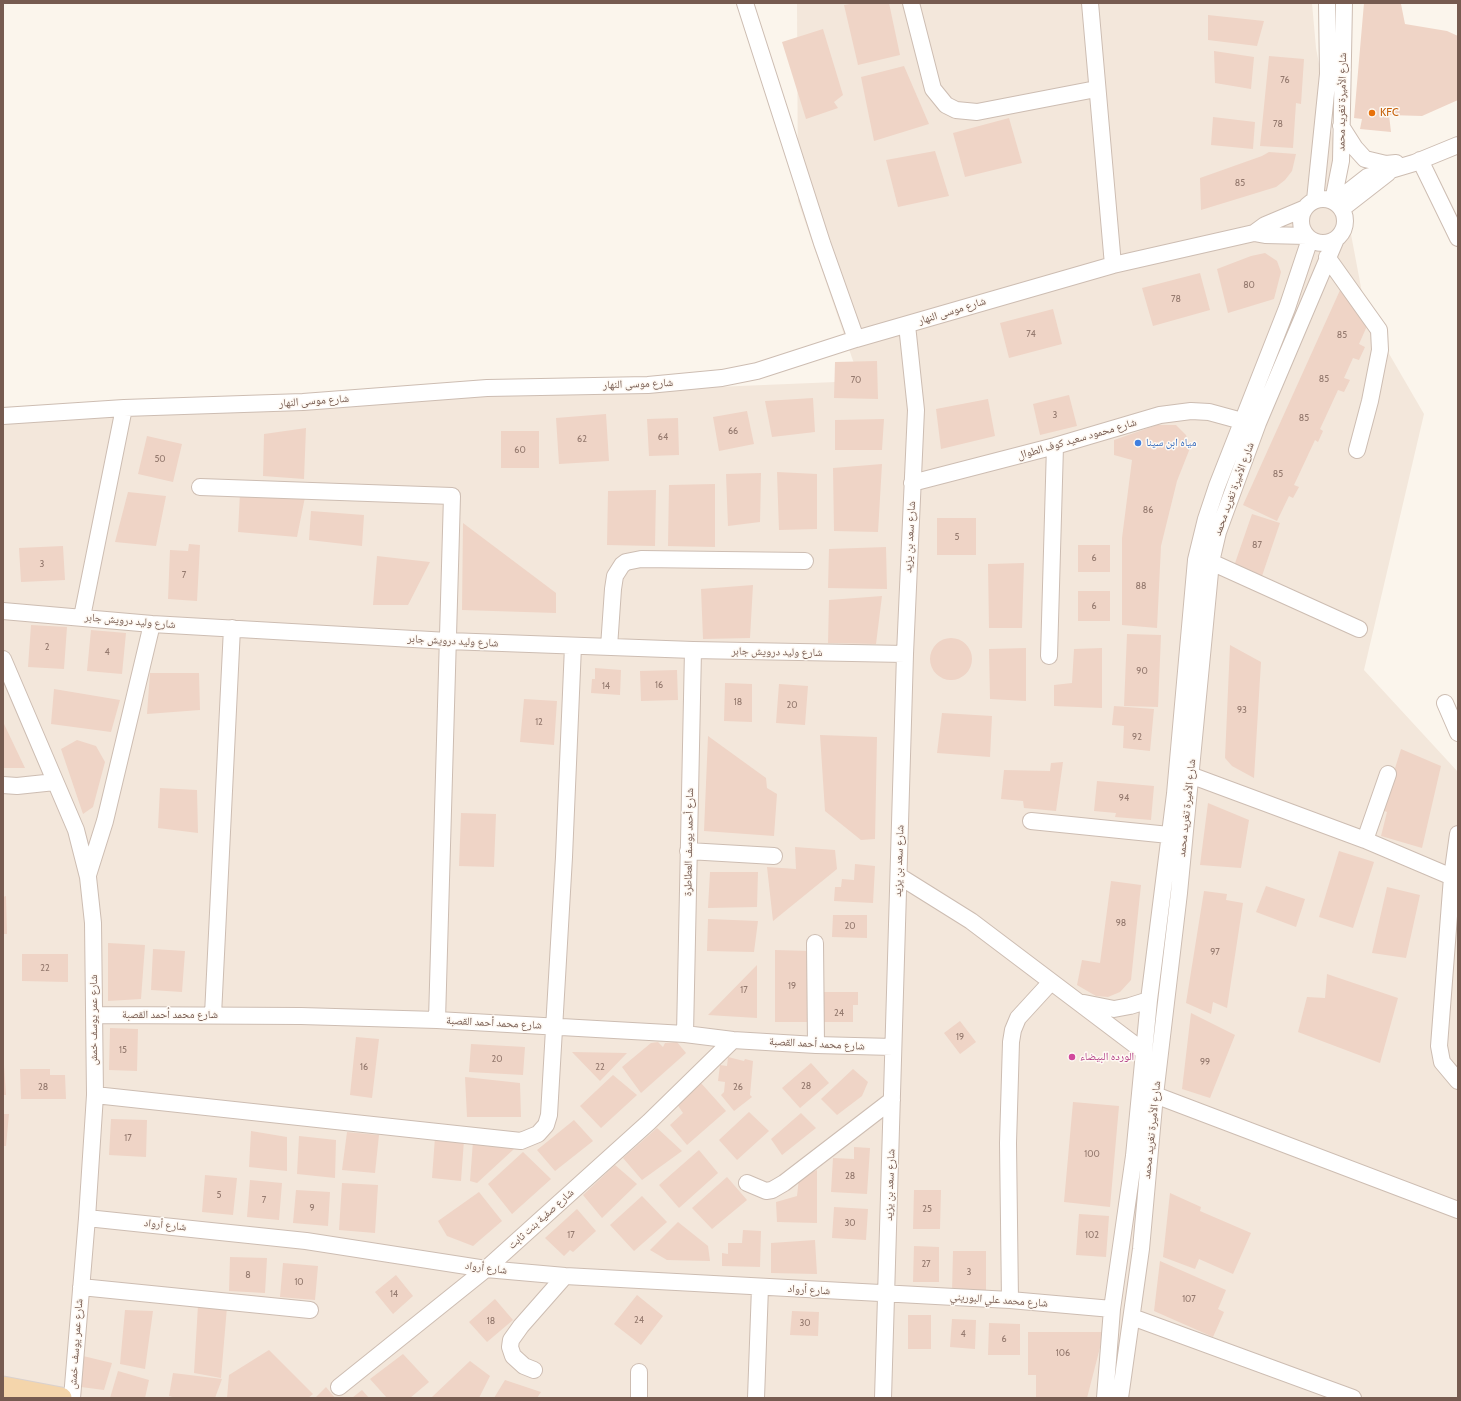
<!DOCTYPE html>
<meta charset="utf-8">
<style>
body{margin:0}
#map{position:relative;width:1461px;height:1401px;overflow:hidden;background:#fbf5ec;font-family:Cabin,sans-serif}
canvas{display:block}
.frame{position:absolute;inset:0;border:4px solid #765b50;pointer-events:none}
</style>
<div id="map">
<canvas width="1461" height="1401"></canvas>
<div class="frame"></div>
</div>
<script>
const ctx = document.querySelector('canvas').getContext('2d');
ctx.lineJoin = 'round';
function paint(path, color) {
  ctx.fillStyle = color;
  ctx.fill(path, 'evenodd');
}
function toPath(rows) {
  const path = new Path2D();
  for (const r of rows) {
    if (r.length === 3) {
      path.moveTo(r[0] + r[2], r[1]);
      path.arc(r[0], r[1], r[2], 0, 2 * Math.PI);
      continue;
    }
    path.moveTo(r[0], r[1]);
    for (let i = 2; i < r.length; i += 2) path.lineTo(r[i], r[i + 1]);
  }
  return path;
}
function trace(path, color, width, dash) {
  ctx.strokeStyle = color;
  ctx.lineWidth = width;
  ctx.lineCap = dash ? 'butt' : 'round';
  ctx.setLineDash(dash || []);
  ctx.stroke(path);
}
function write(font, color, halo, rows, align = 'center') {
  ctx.font = font + ' Cabin,"Noto Naskh Arabic",sans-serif';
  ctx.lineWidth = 3;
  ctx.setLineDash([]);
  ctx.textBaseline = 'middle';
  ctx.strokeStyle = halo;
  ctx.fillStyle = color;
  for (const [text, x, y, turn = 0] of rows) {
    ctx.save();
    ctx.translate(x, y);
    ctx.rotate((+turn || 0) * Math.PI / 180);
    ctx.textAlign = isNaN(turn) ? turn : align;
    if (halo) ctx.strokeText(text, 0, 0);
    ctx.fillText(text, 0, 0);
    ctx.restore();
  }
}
paint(toPath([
 [797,3,1312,3,1316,48,1366,314,1424,414,1364,670,1458,772,1458,1398,3,1398,3,418,162,413,475,397,860,381,798,201]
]), '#f3e7db');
paint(toPath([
 [856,3,889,3,900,55,858,65,844,5],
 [1364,3,1398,3,1401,4,1405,24,1447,31,1458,36,1458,100,1422,116,1389,115,1391,132,1360,129,1362,119,1354,118],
 [1208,15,1264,21,1257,46,1208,40],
 [823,29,843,95,834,102,838,108,806,119,782,42],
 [1214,51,1254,57,1251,89,1215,83],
 [1269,56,1304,59,1301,104,1296,103,1293,148,1260,146],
 [904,66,929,124,874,141,861,77],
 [1213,117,1255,122,1253,149,1211,145],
 [1009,118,1022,163,965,177,953,133],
 [935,151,949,196,898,207,886,160],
 [1269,152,1296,154,1292,171,1285,180,1276,187,1201,210,1200,178,1262,156],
 [1265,253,1277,261,1281,272,1274,299,1228,313,1217,269,1251,256],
 [1200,273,1210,310,1153,326,1142,288],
 [1341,288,1367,326,1359,344,1365,347,1359,360,1353,358,1344,378,1350,380,1344,392,1338,390,1320,429,1323,431,1318,442,1315,440,1294,485,1299,487,1293,498,1289,496,1277,521,1243,505],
 [1053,309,1062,344,1009,358,1000,323],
 [877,361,878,399,834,398,835,362],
 [1069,395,1077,426,1040,435,1033,404],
 [813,398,815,432,772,437,765,401],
 [988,399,995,436,941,449,936,409],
 [747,411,754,444,719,451,713,417],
 [606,414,609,461,559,464,556,418],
 [678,418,679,455,649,456,647,419],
 [884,419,882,450,835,450,835,420],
 [1157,425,1176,425,1186,435,1190,448,1177,481,1161,546,1157,628,1122,625,1122,538,1132,460,1114,455,1114,440],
 [306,428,304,479,263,476,264,434],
 [501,431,539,431,539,468,501,468],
 [147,436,182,444,173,482,138,474],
 [882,464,878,532,834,531,833,468],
 [777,472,817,474,817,529,779,530],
 [761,473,760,522,728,526,726,474],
 [715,484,715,547,668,546,669,485],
 [656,490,655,546,607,545,608,491],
 [128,492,166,496,156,546,115,542],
 [240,493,305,497,297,537,238,532],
 [311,511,364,515,362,546,309,540],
 [1252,514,1280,523,1262,576,1234,566],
 [937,518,976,518,976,555,937,555],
 [463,523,556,593,556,613,462,610],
 [189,544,200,545,197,601,168,599,170,550,188,551],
 [1078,545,1110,545,1110,572,1078,572],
 [63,546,65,580,21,582,19,548],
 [886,547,887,589,828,588,829,549],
 [377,556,430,562,408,605,373,605],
 [1024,563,1022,628,989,628,988,564],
 [753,585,750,638,703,639,701,589],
 [1078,591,1110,591,1110,621,1078,621],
 [882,596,876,644,828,643,829,600],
 [31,625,67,627,64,669,28,667],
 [91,630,126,633,122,674,87,671],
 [1127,634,1161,635,1158,707,1124,706],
 [951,659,21],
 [1230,645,1261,662,1254,778,1232,766,1225,758],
 [1026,648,1026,701,990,699,989,649],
 [1102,648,1102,708,1054,706,1054,685,1072,683,1074,649],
 [595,668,621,670,620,695,591,693,592,679,595,679],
 [677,670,678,700,641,701,640,671],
 [150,673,199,673,200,710,147,714],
 [725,683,752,684,752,722,724,721],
 [779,684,808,686,805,725,776,723],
 [54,689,120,700,111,732,51,724],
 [524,699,557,701,554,745,520,742],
 [1114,706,1154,709,1150,751,1123,748,1124,726,1112,725],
 [942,713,992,716,990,757,937,753],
 [4,724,25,768,3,768,3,725],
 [820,735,877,737,875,839,861,840,825,811],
 [708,736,766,778,767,788,777,794,774,836,704,831],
 [77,740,96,746,105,762,93,807,83,814,61,749],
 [1401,749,1441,766,1422,848,1381,836,1387,812,1382,810],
 [1063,762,1056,811,1024,808,1023,801,1001,799,1004,770,1050,771,1051,763],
 [1097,781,1154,786,1151,820,1115,817,1116,813,1094,811],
 [160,788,197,790,198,833,158,828],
 [1208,803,1249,820,1241,868,1200,865],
 [461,813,496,814,494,867,459,866],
 [795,847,835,850,837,869,773,921,767,867,796,869],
 [1339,851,1374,862,1353,928,1319,917],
 [855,864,875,866,873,903,834,901,835,887,841,887,842,879,854,880],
 [710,872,758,872,757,907,708,908],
 [1111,881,1141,885,1131,980,1120,992,1108,997,1096,996,1077,985,1082,960,1100,963],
 [1266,886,1305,899,1296,927,1256,912],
 [1387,887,1420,895,1406,958,1372,953],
 [1204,891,1227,894,1226,900,1243,903,1227,1008,1213,1002,1211,1014,1186,1003],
 [6,896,7,934,3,934,3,897],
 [833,915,867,915,867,938,832,937],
 [708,919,758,921,754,952,707,951],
 [108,943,145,945,141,999,108,1001],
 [153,949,185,951,182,992,151,990],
 [775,950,810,951,810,1022,775,1022],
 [22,954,68,954,68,982,22,981],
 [757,965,757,1018,708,1015],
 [1327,974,1398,998,1380,1063,1298,1032,1307,997,1325,998],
 [824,992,858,992,858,1005,853,1005,853,1022,824,1022],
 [1191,1013,1235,1035,1210,1098,1182,1089],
 [960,1021,976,1042,960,1054,944,1033],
 [110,1028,138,1029,137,1071,109,1070],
 [356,1037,379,1039,372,1098,350,1095],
 [658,1042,663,1047,665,1043,677,1042,686,1053,641,1093,622,1067,651,1043],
 [471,1044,525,1047,523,1075,469,1072],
 [572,1052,627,1053,600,1081],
 [728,1057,744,1061,745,1059,753,1061,750,1095,752,1097,734,1111,721,1095,724,1092,725,1082,718,1081,720,1065,727,1066],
 [811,1063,829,1083,800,1108,782,1088],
 [3,1065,4,1065,6,1095,3,1095],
 [20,1069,50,1069,50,1075,65,1075,66,1099,21,1099],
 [853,1069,868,1082,862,1096,837,1115,821,1099],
 [613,1075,637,1095,601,1128,580,1106],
 [465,1077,520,1083,521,1117,467,1117],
 [700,1082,726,1111,687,1145,670,1125,683,1113,677,1104],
 [1073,1102,1119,1106,1110,1207,1064,1202],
 [749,1112,769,1131,737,1160,719,1140],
 [801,1113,816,1128,782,1155,771,1139],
 [3,1114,9,1114,6,1146,3,1146],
 [111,1119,147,1120,146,1157,109,1155],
 [574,1120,593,1141,555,1171,537,1150],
 [657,1128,682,1151,642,1180,623,1158],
 [251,1131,287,1137,287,1171,249,1167],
 [347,1132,379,1135,375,1173,342,1170],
 [299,1136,336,1140,335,1178,297,1174],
 [435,1137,464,1140,461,1181,432,1178],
 [473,1141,514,1144,514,1149,477,1183,470,1181],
 [854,1147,870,1148,867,1194,831,1192,833,1158,854,1159],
 [699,1150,718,1173,679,1208,659,1185],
 [523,1152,551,1179,512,1214,488,1184],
 [615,1165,637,1184,602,1218,583,1195],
 [817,1170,817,1223,777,1222,776,1202,797,1196,799,1178],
 [205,1175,237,1178,233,1215,202,1212],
 [727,1177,747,1200,712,1229,692,1208],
 [250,1180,282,1183,279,1220,247,1217],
 [342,1183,378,1185,375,1233,339,1230],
 [296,1190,330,1192,328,1226,293,1223],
 [914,1190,941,1190,940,1229,913,1229],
 [479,1192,502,1221,473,1246,447,1236,438,1221],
 [1170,1193,1201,1207,1200,1211,1251,1233,1233,1274,1199,1259,1195,1269,1163,1257],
 [642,1196,667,1222,634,1251,610,1225],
 [834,1207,868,1209,866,1240,832,1238],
 [577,1209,596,1231,573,1252,570,1250,564,1256,545,1238],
 [1079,1214,1109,1216,1106,1257,1076,1255],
 [678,1222,708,1246,710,1261,667,1260,650,1250],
 [743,1230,761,1231,760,1267,722,1266,722,1253,728,1254,728,1243,742,1243],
 [815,1240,817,1274,771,1273,771,1243],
 [914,1246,939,1247,939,1282,913,1282],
 [953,1251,986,1251,986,1293,952,1293],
 [230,1257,267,1258,265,1293,229,1291],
 [1160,1261,1226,1290,1218,1309,1224,1312,1213,1337,1154,1311],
 [283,1263,318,1266,315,1300,280,1297],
 [396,1275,413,1296,393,1314,375,1292],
 [637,1295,663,1316,641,1345,614,1324],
 [495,1299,513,1320,487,1342,469,1322],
 [198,1305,227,1307,221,1378,194,1373],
 [125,1310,153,1311,145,1369,120,1364],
 [792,1311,819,1312,818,1336,790,1335],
 [908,1315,931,1315,931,1349,908,1349],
 [952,1319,976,1320,975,1349,950,1347],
 [989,1323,1020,1324,1020,1355,988,1355],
 [1028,1332,1104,1332,1087,1398,1036,1398,1036,1375,1028,1375],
 [269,1350,313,1394,308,1398,227,1398,229,1375],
 [403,1354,429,1382,410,1398,387,1398,370,1379],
 [83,1356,112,1363,104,1390,81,1387],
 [470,1361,490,1376,479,1398,432,1397],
 [118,1371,149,1380,145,1398,110,1398],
 [173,1373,222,1379,215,1398,176,1398,169,1396],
 [505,1380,541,1392,537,1398,494,1398],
 [326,1387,335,1398,315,1398],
 [362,1390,369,1398,352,1398]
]), '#efd4c6');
const minor = toPath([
 [745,3,822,243,856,339],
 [911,3,933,89,946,105,956,110,977,112,1096,89],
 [1090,3,1113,265],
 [1341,126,1355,148,1365,159,1386,164,1396,163],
 [1420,160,1458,238],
 [1323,221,22],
 [1315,200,1328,74,1327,3],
 [1333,201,1341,161,1344,3],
 [1335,202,1367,177,1414,163,1458,145],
 [1343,208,1388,173],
 [1254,233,1265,235,1307,236],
 [1327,257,1379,330,1380,350,1370,401,1357,450],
 [3,416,124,408,303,402,487,388,648,385,722,378,757,371,856,339,1113,265,1254,233,1265,225,1303,209],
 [912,483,1055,446,1160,415,1191,411,1209,412,1242,421],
 [200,487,452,496,437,1020],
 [1211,562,1359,629],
 [3,611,152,624,448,641,693,650,905,654],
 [82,617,124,408],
 [609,647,613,589,615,576,622,565,626,562,641,559,805,561],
 [1049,656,1055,446],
 [3,659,76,830,88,877,93,923,95,1095,87,1218,72,1398],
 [1445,703,1458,733],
 [1190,775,1365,840,1452,877],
 [3,785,17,786,55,782],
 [1031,821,1169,835],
 [1458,834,1452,877,1439,1046,1442,1062,1458,1081],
 [1365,840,1388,774],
 [688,851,774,856],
 [88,875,105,821,152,624],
 [899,876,971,921,1143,1051],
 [815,943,816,1045],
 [1084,1003,1114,1009,1130,1006,1149,1000],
 [95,1015,301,1016,437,1020,685,1034,733,1040,816,1045,893,1047],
 [213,1015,232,628],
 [685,1034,693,650],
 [95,1095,521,1141,538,1134,546,1125,549,1115,564,857,573,646],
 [1155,1095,1458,1210],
 [747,1183,766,1191,772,1190,784,1183,892,1100],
 [87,1218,306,1241,486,1269,565,1276,1010,1300,1112,1309],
 [81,1287,310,1310],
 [1010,1300,1008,1143,1011,1042,1013,1030,1018,1018,1051,982],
 [1132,1317,1353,1398],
 [534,1370,524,1366,513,1356,510,1347,511,1340,521,1326,565,1276],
 [339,1387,486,1269,649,1122,733,1040],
 [639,1398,639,1372],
 [756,1398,760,1287],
 [883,1398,905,654,916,410,907,325],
 [1105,1398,1112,1309,1134,1156,1149,1000,1175,794,1196,560,1206,519,1217,486,1287,308,1310,239],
 [1120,1398,1141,1249,1155,1095,1179,893,1211,562,1218,532,1258,423,1336,239]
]);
const major = toPath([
 [3,1387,61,1398]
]);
trace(minor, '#cdbdb2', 18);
trace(major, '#d9d1ce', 23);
trace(minor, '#fff', 16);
trace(major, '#f4d5ab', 21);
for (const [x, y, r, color] of [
 [1372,113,4,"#e8710a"],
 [1138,443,4,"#3f7fe0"],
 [1072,1057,4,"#d1479c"]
]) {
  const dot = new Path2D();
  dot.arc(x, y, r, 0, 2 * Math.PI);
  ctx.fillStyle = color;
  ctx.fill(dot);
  trace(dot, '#fef9f3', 1.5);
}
write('9px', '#94796e', null, [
 ["76",1285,80],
 ["78",1278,124],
 ["85",1240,183],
 ["80",1249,285],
 ["78",1176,299],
 ["74",1031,334],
 ["85",1342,335],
 ["85",1324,379],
 ["70",856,380],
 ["3",1055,415],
 ["85",1304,418],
 ["66",733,431],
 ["64",663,437],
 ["62",582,439],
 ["60",520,450],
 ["50",160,459],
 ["85",1278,474],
 ["86",1148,510],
 ["5",957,537],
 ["87",1257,545],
 ["6",1094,558],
 ["3",42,564],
 ["7",184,575],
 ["88",1141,586],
 ["6",1094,606],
 ["2",47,647],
 ["4",107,652],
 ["90",1142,671],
 ["16",659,685],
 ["14",606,686],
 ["18",738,702],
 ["20",792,705],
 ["93",1242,710],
 ["12",539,722],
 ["92",1137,737],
 ["94",1124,798],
 ["98",1121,923],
 ["20",850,926],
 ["97",1215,952],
 ["22",45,968],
 ["19",792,986],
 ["17",744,990],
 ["24",839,1013],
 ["19",960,1037],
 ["15",123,1050],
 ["20",497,1059],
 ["99",1205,1062],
 ["16",364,1067],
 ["22",600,1067],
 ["28",806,1086],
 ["28",43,1087],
 ["26",738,1087],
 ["17",128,1138],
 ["100",1092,1154],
 ["28",850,1176],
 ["5",219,1195],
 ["7",264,1200],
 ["9",312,1208],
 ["25",927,1209],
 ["30",850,1223],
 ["17",571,1235],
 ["102",1092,1235],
 ["27",926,1264],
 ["3",969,1272],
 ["8",248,1275],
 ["10",299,1282],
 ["14",394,1294],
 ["107",1189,1299],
 ["24",639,1320],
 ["18",491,1321],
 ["30",805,1323],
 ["4",963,1334],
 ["6",1004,1339],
 ["106",1063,1353]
]);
write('11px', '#765b50', '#fef9f3', [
 ["شارع الأميرة تغريد محمد",1342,102,-89],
 ["شارع موسى النهار",952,311,-17],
 ["شارع موسى النهار",638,384,-2],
 ["شارع موسى النهار",314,401,-4],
 ["شارع محمود سعيد كوف الطوال",1077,439,-16],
 ["شارع الأميرة تغريد محمد",1234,489,-70],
 ["شارع سعد بن يزيد",910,537,-87],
 ["شارع وليد درويش جابر",130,621,5],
 ["شارع وليد درويش جابر",453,641,3],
 ["شارع وليد درويش جابر",777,652,1],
 ["شارع الأميرة تغريد محمد",1187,808,-84],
 ["شارع أحمد يوسف العطاطرة",689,842,-89],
 ["شارع سعد بن يزيد",899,861,-88],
 ["شارع محمد أحمد القصبة",170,1015],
 ["شارع عمر يوسف خمش",94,1020,-90],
 ["شارع محمد أحمد القصبة",494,1023,3],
 ["شارع محمد أحمد القصبة",817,1044,3],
 ["شارع الأميرة تغريد محمد",1152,1130,-84],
 ["شارع سعد بن يزيد",890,1185,-88],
 ["شارع صفية بنت ثابت",541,1219,-42],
 ["شارع أرواد",165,1225,6],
 ["شارع أرواد",486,1268,7],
 ["شارع أرواد",809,1290,3],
 ["شارع محمد علي البوريني",999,1300,4],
 ["شارع عمر يوسف خمش",76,1344,-86]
]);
write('11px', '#c56008', '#fef9f3', [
 ["KFC",1380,113]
], 'left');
write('11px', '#366cbe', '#fef9f3', [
 ["مياه ابن سينا",1146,443]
], 'left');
write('11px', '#b23c85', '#fef9f3', [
 ["الورده البيضاء",1080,1057]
], 'left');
</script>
